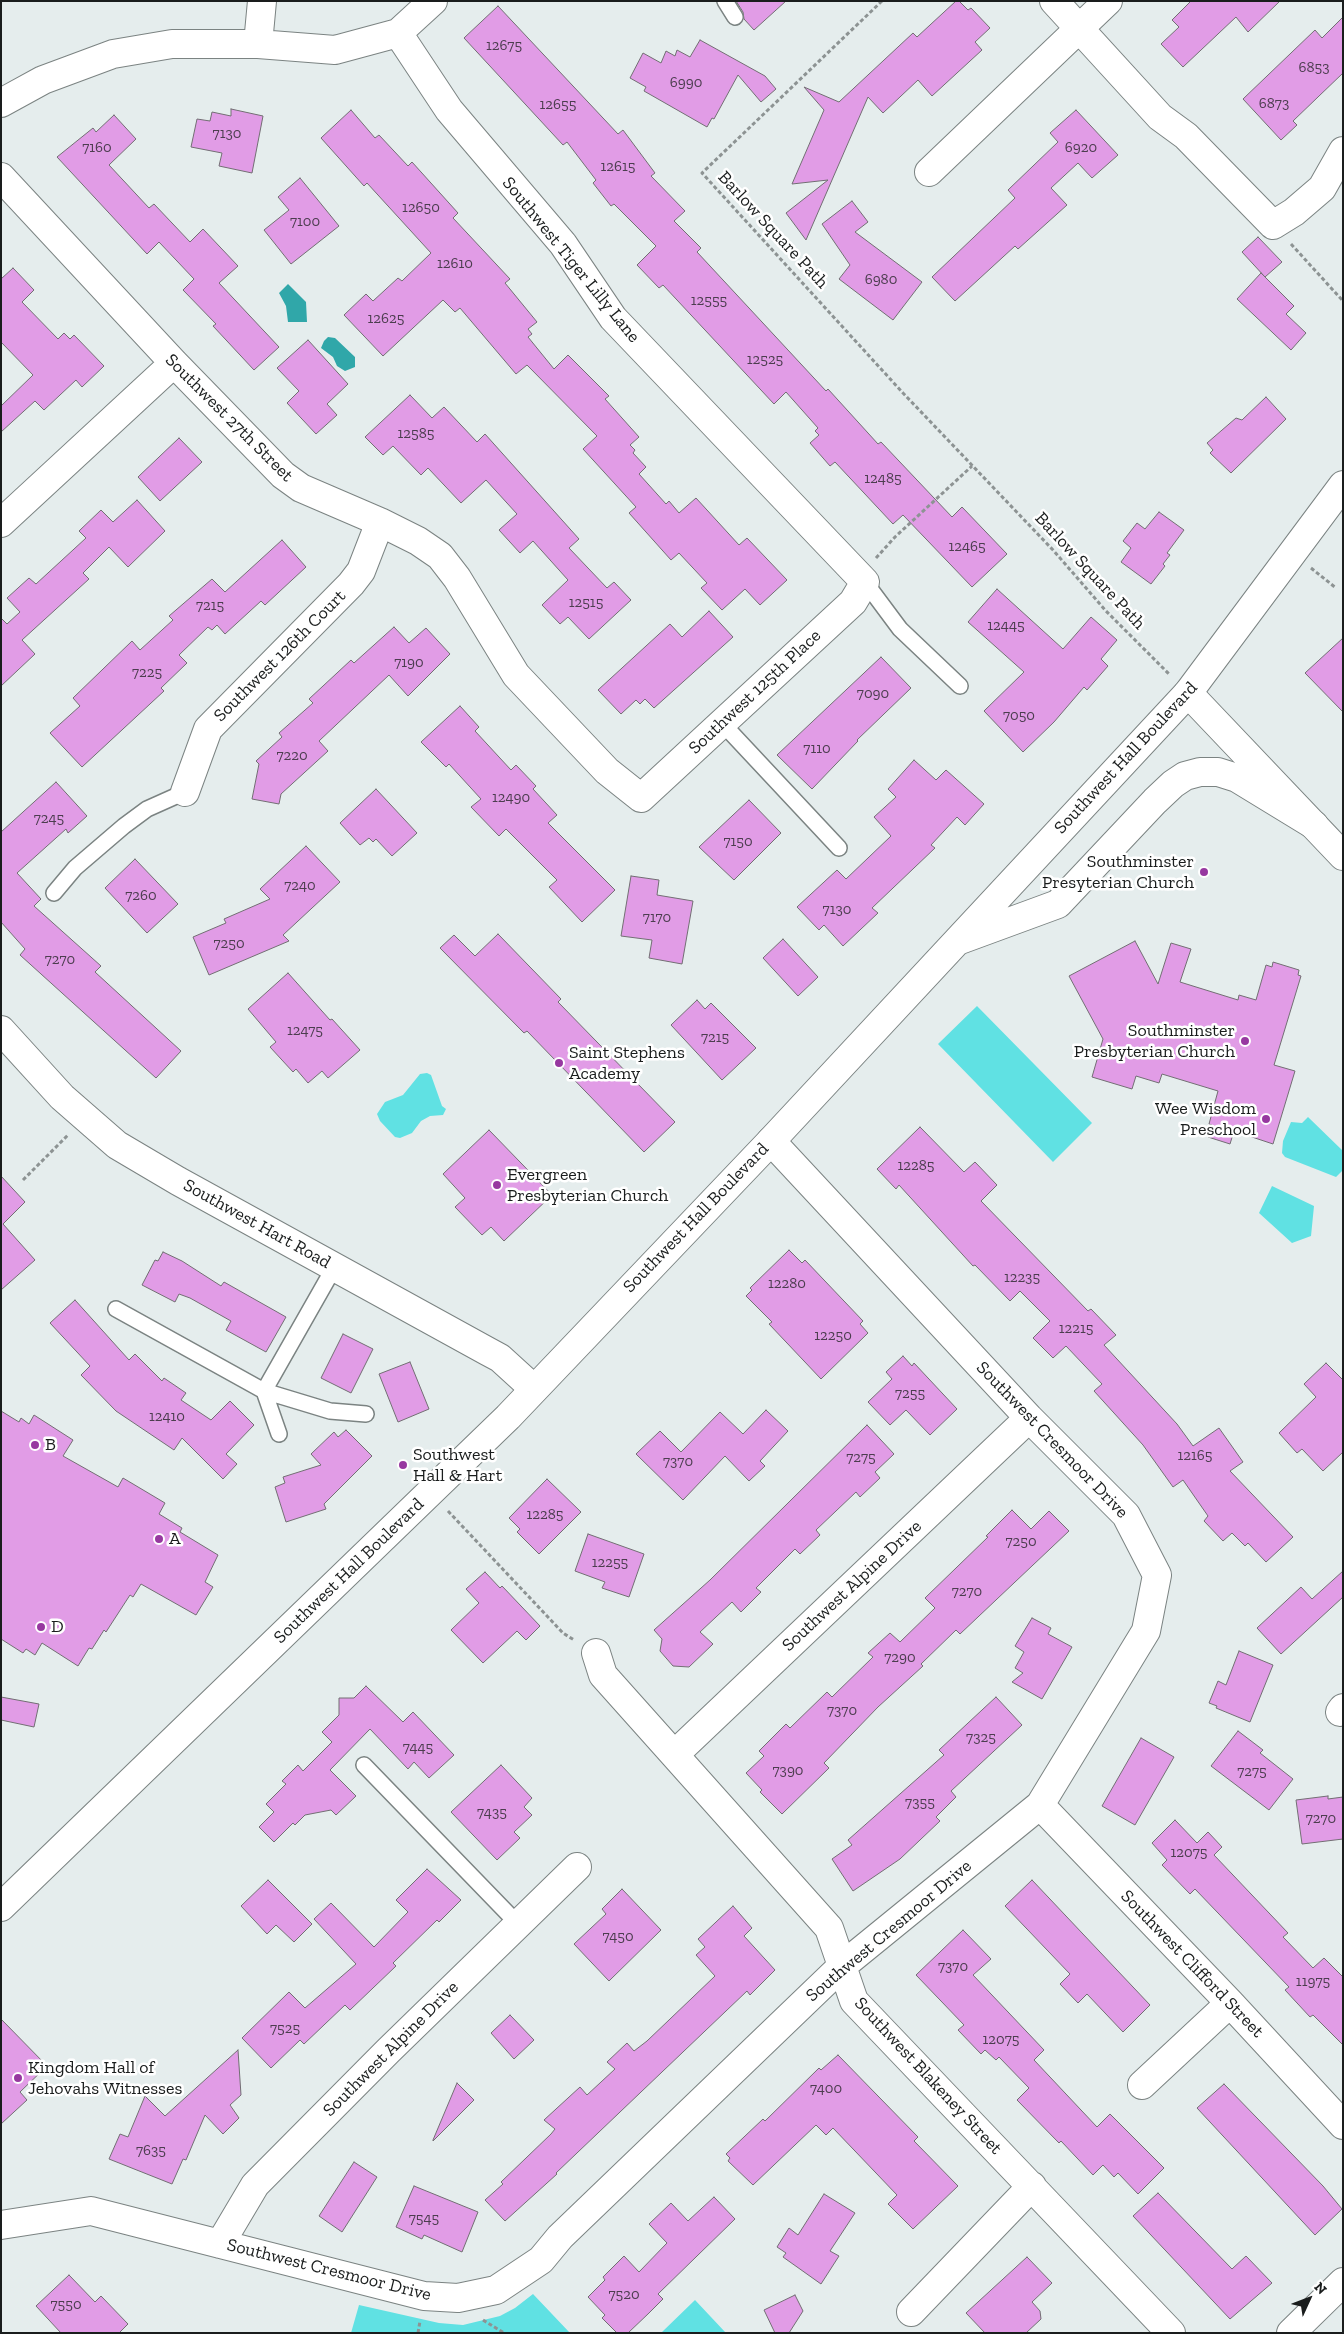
<!DOCTYPE html>
<style>
body{margin:0}
#map{position:relative;width:1344px;height:2334px;overflow:hidden;background:#e5eded;font-family:"Zilla Slab",serif}
canvas{display:block}
.frame{position:absolute;inset:0;border:2px solid #1a1d1d;pointer-events:none}
.north{position:absolute;left:1284px;top:2274px;width:50px;height:50px;-webkit-text-stroke:4px #fff;paint-order:stroke;rotate:47deg;font-size:14px;font-weight:700;line-height:20px;text-align:center;color:#1a1d1d}
.north::after{content:'';display:block;margin:auto;width:18px;height:22px;background:#1a1d1d;clip-path:polygon(50% 0,100% 100%,50% 72%,0 100%)}
</style>
<div id="map">
<canvas width="1344" height="2334"></canvas>
<div class="frame"></div>
<div class="north">N</div>
</div>
<script>
const ctx = document.querySelector('canvas').getContext('2d');
ctx.lineJoin = 'round';
function paint(path, color) {
  ctx.fillStyle = color;
  ctx.fill(path, 'evenodd');
}
function toPath(rows) {
  const path = new Path2D();
  for (const r of rows) {
    path.moveTo(r[0], r[1]);
    for (let i = 2; i < r.length; i += 2) path.lineTo(r[i], r[i + 1]);
  }
  return path;
}
function trace(path, color, width, dash) {
  ctx.strokeStyle = color;
  ctx.lineWidth = width;
  ctx.lineCap = dash ? 'butt' : 'round';
  ctx.setLineDash(dash || []);
  ctx.stroke(path);
}
function write(font, color, halo, rows, align = 'center') {
  ctx.font = font + ' "Zilla Slab",serif';
  ctx.lineWidth = 5;
  ctx.setLineDash([]);
  ctx.textBaseline = 'middle';
  ctx.strokeStyle = halo;
  ctx.fillStyle = color;
  for (const [text, x, y, turn = 0] of rows) {
    ctx.save();
    ctx.translate(x, y);
    ctx.rotate((+turn || 0) * Math.PI / 180);
    ctx.textAlign = isNaN(turn) ? turn : align;
    if (halo) ctx.strokeText(text, 0, 0);
    ctx.fillText(text, 0, 0);
    ctx.restore();
  }
}
paint(toPath([
 [977,1006,1092,1123,1053,1162,938,1044],
 [427,1073,431,1075,442,1106,446,1109,443,1115,430,1116,421,1121,412,1133,400,1138,395,1137,380,1121,377,1114,385,1102,403,1095,420,1074],
 [1308,1117,1343,1151,1343,1170,1336,1177,1285,1157,1282,1153,1283,1141,1291,1122,1302,1123],
 [1272,1186,1314,1206,1311,1236,1292,1243,1259,1213],
 [533,2294,570,2333,351,2333,359,2305,439,2323,463,2325,500,2316,515,2308],
 [695,2300,726,2333,661,2333]
]), '#60e1e3');
paint(toPath([
 [288,284,306,302,307,322,288,322,286,306,279,293],
 [328,337,335,338,355,357,355,367,345,371,337,366,333,357,321,348,324,341]
]), '#30a7a9');
const building = toPath([
 [736,1,786,1,754,30,744,19,743,12,736,1],
 [956,1,959,1,968,10,971,8,990,28,975,42,982,50,932,96,918,80,883,113,868,97,806,240,786,213,828,180,792,184,824,110,804,87,839,102,913,33,917,37,956,1],
 [1191,1,1280,1,1248,32,1236,17,1183,67,1161,44,1179,27,1172,20,1191,1],
 [498,6,618,134,623,130,655,173,651,176,685,211,674,221,701,248,697,252,762,322,826,391,828,389,878,444,881,442,952,517,962,507,1007,554,972,587,903,515,893,524,835,462,830,466,810,443,819,435,815,431,818,428,786,392,774,404,663,285,659,288,637,265,656,246,614,204,611,206,593,183,596,180,567,142,563,145,464,38,498,6],
 [1343,17,1343,73,1293,121,1297,125,1281,140,1243,99,1315,30,1322,38,1343,17],
 [700,40,765,76,776,89,761,102,738,75,714,119,712,118,707,127,644,91,646,87,630,78,643,53,661,63,666,51,675,56,677,50,690,57,700,40],
 [231,109,263,116,252,173,219,166,222,153,191,147,197,119,210,121,212,112,231,116,231,109],
 [351,110,375,138,379,135,408,166,412,162,458,213,453,218,510,279,505,283,537,322,528,329,532,334,528,337,554,369,568,355,609,396,605,399,639,437,630,445,635,450,633,453,646,467,639,474,666,504,669,501,679,513,696,498,739,545,747,538,787,580,760,605,745,589,722,610,701,588,707,583,679,553,671,560,629,513,636,507,583,449,597,436,527,365,516,374,460,308,455,312,443,300,383,356,344,315,366,294,373,301,398,278,402,281,431,253,367,183,364,186,321,138,351,110],
 [1076,110,1118,155,1092,178,1078,163,1051,188,1067,205,1018,249,1015,246,955,301,932,277,1015,198,1008,190,1058,142,1050,133,1076,110],
 [114,115,136,139,109,165,149,208,154,204,190,242,203,229,238,266,219,283,279,347,254,370,213,326,216,324,183,290,194,279,159,242,147,254,57,157,93,128,96,132,114,115],
 [300,178,339,226,291,264,264,230,289,210,278,197,300,178],
 [852,201,868,222,855,232,922,282,893,320,839,279,850,265,822,224,852,201],
 [1258,237,1282,262,1265,277,1242,252,1258,237],
 [13,268,34,290,22,302,58,339,64,333,70,339,74,335,104,366,82,387,76,380,44,410,35,401,1,432,1,406,33,375,1,342,1,279,13,268],
 [1261,273,1294,306,1286,314,1306,333,1291,350,1237,299,1261,273],
 [308,340,348,384,327,404,337,415,316,434,287,403,299,391,277,368,308,340],
 [410,395,432,418,444,407,477,442,485,434,579,539,569,548,607,588,614,582,631,600,589,639,568,617,560,624,542,605,568,580,533,541,520,553,499,530,517,514,486,480,461,503,428,468,421,475,393,446,383,455,365,437,410,395],
 [1266,397,1286,419,1231,473,1210,453,1213,450,1207,443,1236,418,1242,420,1266,397],
 [179,438,202,462,160,501,138,477,179,438],
 [137,500,165,531,128,567,109,547,83,573,89,579,22,640,35,654,1,686,1,618,7,624,20,612,7,598,29,578,36,584,86,538,79,531,101,510,113,522,137,500],
 [1159,512,1184,530,1167,553,1170,555,1163,564,1165,566,1151,584,1121,562,1131,548,1123,541,1137,523,1145,529,1159,512],
 [282,540,306,567,265,605,261,601,225,634,217,625,212,630,208,627,179,655,187,663,161,688,164,691,82,767,50,733,80,706,73,698,132,641,140,650,173,620,169,616,212,579,225,592,282,540],
 [997,589,1063,649,1091,617,1117,640,1101,659,1108,666,1087,690,1084,687,1054,722,1023,752,984,711,1024,672,968,622,997,589],
 [709,611,733,637,654,708,645,699,640,704,636,700,621,714,598,690,670,624,682,637,709,611],
 [394,627,409,643,426,628,450,654,408,696,389,675,319,741,328,751,281,794,279,804,252,799,259,764,256,761,282,737,279,733,313,703,309,699,351,660,354,663,394,627],
 [1343,638,1343,712,1305,673,1343,638],
 [881,657,911,688,857,740,858,741,812,789,777,755,881,657],
 [460,706,479,727,475,731,511,770,516,765,536,786,533,789,557,815,548,823,615,890,582,922,549,887,557,880,506,829,499,836,471,807,481,799,449,764,446,767,421,742,460,706],
 [914,760,936,780,946,770,984,804,965,825,957,817,931,845,935,848,872,908,878,913,843,946,824,925,819,930,797,907,837,870,846,879,891,836,874,817,896,797,888,789,914,760],
 [56,782,87,816,68,833,66,829,17,873,41,899,34,906,101,966,95,972,181,1051,156,1078,20,955,25,949,1,922,1,832,56,782],
 [376,789,417,833,392,856,376,839,373,842,369,838,360,845,340,823,376,789],
 [749,800,781,833,734,880,699,847,749,800],
 [306,846,340,882,283,935,289,941,209,975,193,937,226,923,224,919,270,899,260,889,306,846],
 [135,859,178,904,147,933,105,888,135,859],
 [631,876,659,880,657,895,693,901,682,964,649,958,652,940,621,936,631,876],
 [498,934,561,999,558,1002,675,1122,644,1152,527,1031,524,1033,440,948,454,935,475,956,498,934],
 [783,939,818,977,798,996,763,958,783,939],
 [1135,941,1158,984,1171,943,1191,949,1180,982,1238,1000,1239,995,1256,1000,1266,965,1272,967,1273,962,1299,970,1298,975,1301,976,1274,1065,1295,1071,1273,1144,1234,1131,1230,1144,1208,1137,1212,1125,1209,1124,1218,1091,1162,1074,1159,1083,1136,1076,1132,1089,1092,1077,1103,1039,1069,976,1135,941],
 [288,973,330,1020,332,1019,360,1050,328,1078,322,1071,308,1083,296,1069,293,1072,270,1047,276,1042,248,1009,288,973],
 [697,1000,705,1009,711,1003,756,1048,722,1080,671,1025,697,1000],
 [920,1127,964,1172,975,1162,997,1185,981,1201,1088,1311,1091,1309,1116,1335,1104,1345,1177,1424,1193,1446,1219,1428,1243,1462,1230,1471,1293,1537,1266,1562,1248,1543,1245,1546,1232,1533,1223,1541,1204,1521,1208,1516,1183,1480,1173,1487,1143,1445,1094,1391,1102,1384,1066,1346,1053,1358,1033,1338,1050,1321,1020,1291,1010,1301,975,1265,973,1266,899,1185,896,1189,877,1169,920,1127],
 [489,1130,552,1195,504,1241,491,1227,482,1235,455,1207,465,1198,443,1174,489,1130],
 [1,1176,25,1202,3,1224,35,1260,1,1290,1,1176],
 [789,1250,802,1263,805,1260,824,1280,863,1321,860,1324,868,1333,821,1379,769,1324,772,1322,746,1296,752,1290,750,1288,789,1250],
 [163,1252,182,1261,221,1286,224,1282,286,1317,266,1352,226,1330,231,1321,190,1298,179,1294,175,1302,142,1285,155,1260,158,1261,163,1252],
 [75,1300,129,1360,135,1354,162,1381,164,1378,186,1393,181,1400,211,1420,230,1401,254,1425,226,1454,237,1464,223,1479,182,1438,174,1450,116,1411,81,1375,90,1366,50,1323,75,1300],
 [343,1334,373,1349,351,1393,321,1378,343,1334],
 [903,1356,912,1366,914,1363,957,1409,930,1435,906,1410,890,1425,868,1402,892,1379,886,1372,903,1356],
 [410,1362,429,1409,398,1422,379,1374,410,1362],
 [1326,1363,1343,1380,1343,1452,1323,1471,1302,1449,1297,1453,1279,1433,1316,1397,1304,1384,1326,1363],
 [766,1410,788,1431,760,1461,765,1466,749,1481,725,1456,683,1500,636,1454,660,1431,681,1452,720,1412,743,1434,766,1410],
 [1,1411,19,1422,21,1418,29,1424,34,1415,73,1440,63,1456,118,1487,123,1478,165,1503,159,1514,182,1528,180,1532,218,1555,205,1582,213,1587,196,1615,141,1584,133,1597,130,1595,106,1632,104,1630,92,1649,89,1648,78,1666,42,1643,35,1655,26,1649,23,1653,1,1639,1,1411],
 [867,1425,894,1454,875,1472,880,1478,860,1497,856,1492,816,1530,820,1535,800,1554,795,1549,756,1588,761,1592,741,1612,732,1602,700,1632,713,1644,689,1667,673,1666,660,1651,662,1639,654,1630,710,1580,867,1425],
 [346,1430,372,1456,324,1504,326,1509,286,1522,275,1487,285,1483,283,1477,321,1465,311,1454,334,1432,338,1437,346,1430],
 [547,1479,581,1512,539,1554,517,1532,520,1529,509,1518,547,1479],
 [1012,1510,1031,1529,1049,1511,1069,1531,960,1634,956,1630,921,1664,923,1666,878,1707,824,1763,829,1768,782,1814,760,1792,762,1790,746,1773,764,1756,759,1751,786,1724,790,1728,827,1692,832,1697,873,1657,868,1653,890,1633,900,1642,935,1608,925,1598,988,1537,986,1536,1012,1510],
 [588,1534,644,1554,629,1597,602,1588,605,1582,575,1571,588,1534],
 [1343,1571,1343,1597,1281,1654,1257,1628,1301,1587,1312,1599,1343,1571],
 [485,1572,500,1588,502,1586,540,1626,526,1640,517,1631,483,1663,451,1630,479,1603,466,1589,485,1572],
 [1032,1618,1051,1628,1048,1634,1072,1647,1042,1699,1012,1682,1023,1673,1015,1668,1024,1652,1015,1646,1032,1618],
 [1239,1651,1273,1665,1250,1722,1216,1708,1217,1706,1209,1703,1218,1681,1226,1685,1239,1651],
 [366,1686,403,1722,413,1712,454,1755,429,1778,414,1762,408,1769,370,1729,330,1770,356,1796,336,1815,331,1810,305,1815,295,1825,293,1823,274,1842,259,1827,274,1812,266,1804,286,1784,282,1781,298,1765,303,1771,332,1742,322,1732,339,1715,339,1698,354,1698,366,1686],
 [1,1697,39,1704,34,1727,1,1720,1,1697],
 [996,1697,1022,1725,951,1791,956,1797,936,1817,940,1821,900,1859,853,1891,832,1859,852,1845,848,1840,944,1755,939,1750,996,1697],
 [1238,1731,1263,1750,1260,1753,1293,1779,1269,1810,1211,1766,1238,1731],
 [1141,1738,1174,1757,1135,1825,1102,1806,1141,1738],
 [501,1765,532,1798,524,1807,532,1815,514,1832,520,1838,497,1860,451,1812,501,1765],
 [1328,1796,1328,1799,1343,1797,1343,1839,1302,1844,1296,1800,1328,1796],
 [1175,1820,1197,1843,1208,1832,1222,1847,1214,1855,1288,1933,1283,1937,1313,1968,1324,1958,1343,1977,1343,2045,1313,2015,1310,2017,1285,1990,1289,1987,1195,1889,1190,1894,1162,1865,1167,1860,1152,1843,1175,1820],
 [427,1869,461,1900,439,1922,437,1920,393,1963,396,1966,350,2010,345,2005,304,2044,300,2040,271,2068,242,2038,289,1992,305,2008,356,1964,314,1919,331,1903,374,1947,408,1912,396,1900,427,1869],
 [268,1880,312,1924,294,1942,276,1925,267,1934,241,1906,268,1880],
 [1032,1880,1150,2005,1123,2032,1087,1994,1078,2003,1060,1984,1070,1974,1005,1906,1032,1880],
 [622,1889,661,1930,609,1981,574,1944,606,1914,602,1909,622,1889],
 [733,1906,752,1928,744,1936,775,1970,750,1995,747,1991,556,2173,557,2174,505,2221,485,2200,503,2184,501,2182,551,2134,555,2129,544,2120,580,2087,587,2095,615,2069,607,2062,627,2043,634,2051,647,2041,715,1976,696,1955,705,1947,698,1939,733,1906],
 [963,1930,991,1959,973,1975,1044,2050,1034,2060,1097,2127,1110,2114,1164,2168,1138,2194,1118,2173,1114,2177,1103,2165,1093,2175,1061,2141,1059,2143,1017,2100,1029,2088,999,2057,996,2060,985,2050,981,2054,958,2030,964,2025,916,1975,963,1930],
 [510,2015,534,2040,514,2059,491,2033,510,2015],
 [1,2019,47,2066,20,2092,27,2100,1,2124,1,2019],
 [238,2050,241,2095,230,2105,239,2118,223,2134,205,2115,186,2160,183,2159,172,2184,109,2159,120,2134,128,2137,145,2096,165,2116,238,2050],
 [838,2055,918,2137,914,2141,958,2186,913,2229,888,2204,897,2195,833,2128,826,2135,816,2125,753,2185,728,2161,730,2158,726,2154,763,2119,765,2121,819,2068,821,2070,838,2055],
 [457,2083,474,2100,433,2141,433,2140,457,2083],
 [1224,2084,1323,2186,1342,2209,1315,2235,1197,2108,1224,2084],
 [354,2162,377,2177,342,2232,319,2216,354,2162],
 [414,2186,478,2212,462,2252,424,2235,422,2239,396,2227,414,2186],
 [1158,2193,1232,2269,1246,2256,1272,2283,1230,2319,1133,2216,1158,2193],
 [824,2194,855,2213,830,2251,839,2256,821,2284,783,2257,786,2253,777,2247,789,2228,798,2235,824,2194],
 [714,2197,735,2219,658,2294,663,2299,649,2313,628,2333,617,2333,602,2318,605,2315,588,2297,605,2280,603,2277,624,2256,639,2272,667,2243,649,2224,671,2203,688,2221,714,2197],
 [1027,2257,1052,2283,1032,2302,1040,2311,1041,2319,1026,2333,985,2333,966,2313,1027,2257],
 [69,2275,95,2302,101,2296,128,2324,119,2333,61,2333,36,2306,69,2275],
 [795,2295,803,2311,789,2333,775,2333,764,2310,795,2295]
]);
paint(building, '#e19ce6');
trace(building, '#726e73', 1);
const service = toPath([
 [725,1,735,17],
 [865,582,900,629,960,686],
 [722,723,839,848],
 [54,893,75,868,124,826,147,809,185,792],
 [116,1309,264,1391,330,1411,366,1414],
 [279,1434,264,1391,335,1266],
 [364,1765,518,1924]
]);
const minor = toPath([
 [1054,1,1160,117,1186,136,1273,225,1294,212,1322,188,1343,151],
 [258,44,262,1],
 [1,103,43,80,113,54,172,44,258,44,335,50,398,33,433,1],
 [929,172,1108,1],
 [1,177,174,363,283,475,301,488,380,522,418,541,440,556,457,578,516,675,607,771,641,798,853,602,865,582,613,318,563,244,449,110,398,33],
 [1,523,174,363],
 [185,792,208,729,351,584,361,571,380,522],
 [596,1653,603,1675,829,1928,854,2001,1171,2333],
 [1340,1712,1343,1708],
 [675,1754,1029,1418],
 [1040,1805,1230,2003,1343,2125],
 [1142,2085,1230,2003],
 [1,2225,91,2211,424,2296,458,2298,496,2290,541,2260,560,2237,841,1967,1040,1805,1146,1631,1157,1575,1126,1515,1029,1418,771,1141],
 [220,2244,255,2185,388,2051,577,1867],
 [911,2312,1032,2186],
 [1291,2333,1343,2282]
]);
const tertiary = toPath([
 [1188,693,1343,856],
 [1,1030,62,1097,117,1145,178,1181,487,1351,500,1358,534,1389]
]);
const secondary = toPath([
 [960,940,1058,904,1155,801,1173,784,1185,776,1200,772,1218,772,1237,778,1314,825],
 [1,1907,508,1417,771,1141,1188,693,1343,485]
]);
trace(service, '#7b8382', 18);
trace(minor, '#7b8382', 30);
trace(tertiary, '#7b8382', 30);
trace(secondary, '#7b8382', 30);
trace(toPath([
 [882,1,702,173,903,393,1053,550,1106,611,1169,674],
 [1291,244,1343,301],
 [876,558,895,537,972,466],
 [1311,568,1336,588],
 [23,1180,68,1135],
 [448,1511,563,1633,574,1640],
 [483,2320,504,2333],
 [418,2333,420,2321]
]), '#8d9393', 3, [4, 2.5]);
trace(service, '#fff', 15);
trace(minor, '#fff', 28);
trace(tertiary, '#fff', 28);
trace(secondary, '#fff', 28);
for (const [x, y, r, color] of [
 [1204,872,5,"#9738a0"],
 [1245,1041,5,"#9738a0"],
 [559,1063,5,"#9738a0"],
 [1266,1119,5,"#9738a0"],
 [497,1185,5,"#9738a0"],
 [35,1445,5,"#9738a0"],
 [403,1465,5,"#9738a0"],
 [159,1539,5,"#9738a0"],
 [41,1627,5,"#9738a0"],
 [18,2078,5,"#9738a0"]
]) {
  const dot = new Path2D();
  dot.arc(x, y, r, 0, 2 * Math.PI);
  ctx.fillStyle = color;
  ctx.fill(dot);
  trace(dot, '#fff', 2);
}
write('15px', '#4c3d4f', null, [
 ["12675",504,46],
 ["6853",1314,68],
 ["6990",686,83],
 ["6873",1274,104],
 ["12655",558,105],
 ["7130",227,134],
 ["7160",97,148],
 ["6920",1081,148],
 ["12615",618,167],
 ["12650",421,208],
 ["7100",305,222],
 ["12610",455,264],
 ["6980",881,280],
 ["12555",709,301],
 ["12625",386,319],
 ["12525",765,360],
 ["12585",416,434],
 ["12485",883,479],
 ["12465",967,547],
 ["12515",586,603],
 ["7215",210,606],
 ["12445",1006,626],
 ["7190",409,663],
 ["7225",147,673],
 ["7090",873,694],
 ["7050",1019,716],
 ["7110",817,749],
 ["7220",292,756],
 ["12490",511,798],
 ["7245",49,819],
 ["7150",738,842],
 ["7240",300,886],
 ["7260",141,896],
 ["7130",837,910],
 ["7170",657,918],
 ["7250",229,944],
 ["7270",60,960],
 ["12475",305,1031],
 ["7215",715,1038],
 ["12285",916,1166],
 ["12235",1022,1278],
 ["12280",787,1284],
 ["12215",1076,1329],
 ["12250",833,1336],
 ["7255",910,1394],
 ["12410",167,1417],
 ["12165",1195,1456],
 ["7275",861,1458],
 ["7370",678,1462],
 ["12285",545,1515],
 ["7250",1021,1542],
 ["12255",610,1563],
 ["7270",967,1592],
 ["7290",900,1658],
 ["7370",842,1711],
 ["7325",981,1738],
 ["7445",418,1748],
 ["7390",788,1771],
 ["7275",1252,1772],
 ["7355",920,1803],
 ["7435",492,1813],
 ["7270",1321,1819],
 ["12075",1189,1853],
 ["7450",618,1937],
 ["7370",953,1967],
 ["11975",1313,1982],
 ["7525",285,2029],
 ["12075",1001,2040],
 ["7400",826,2089],
 ["7635",151,2151],
 ["7545",424,2219],
 ["7520",624,2295],
 ["7550",66,2305]
]);
write('18px', '#1a1d1d', '#fff', [
 ["Barlow Square Path",773,230,47],
 ["Southwest Tiger Lilly Lane",571,260,51],
 ["Southwest 27th Street",229,418,45],
 ["Barlow Square Path",1090,571,47],
 ["Southwest 126th Court",280,656,-45],
 ["Southwest 125th Place",755,692,-43],
 ["Southwest Hall Boulevard",1126,758,-47],
 ["Southwest Hall Boulevard",696,1218,-46],
 ["Southwest Hart Road",257,1224,29],
 ["Southwest Cresmoor Drive",1052,1440,46],
 ["Southwest Hall Boulevard",349,1571,-44],
 ["Southwest Alpine Drive",852,1586,-43],
 ["Southwest Cresmoor Drive",889,1931,-40],
 ["Southwest Clifford Street",1192,1964,46],
 ["Southwest Alpine Drive",391,2049,-45],
 ["Southwest Blakeney Street",928,2076,47],
 ["Southwest Cresmoor Drive",329,2270,14]
]);
write('18px', '#1a1d1d', '#fff', [
 ["Southminster",1194,862,"right"],
 ["Presyterian Church",1194,883,"right"],
 ["Southminster",1235,1031,"right"],
 ["Presbyterian Church",1235,1052,"right"],
 ["Saint Stephens",569,1053],
 ["Academy",569,1074],
 ["Wee Wisdom",1256,1109,"right"],
 ["Preschool",1256,1130,"right"],
 ["Evergreen",507,1175],
 ["Presbyterian Church",507,1196],
 ["B",45,1445],
 ["Southwest",413,1455],
 ["Hall & Hart",413,1476],
 ["A",169,1539],
 ["D",51,1627],
 ["Kingdom Hall of",28,2068],
 ["Jehovahs Witnesses",28,2089]
], 'left');
</script>
